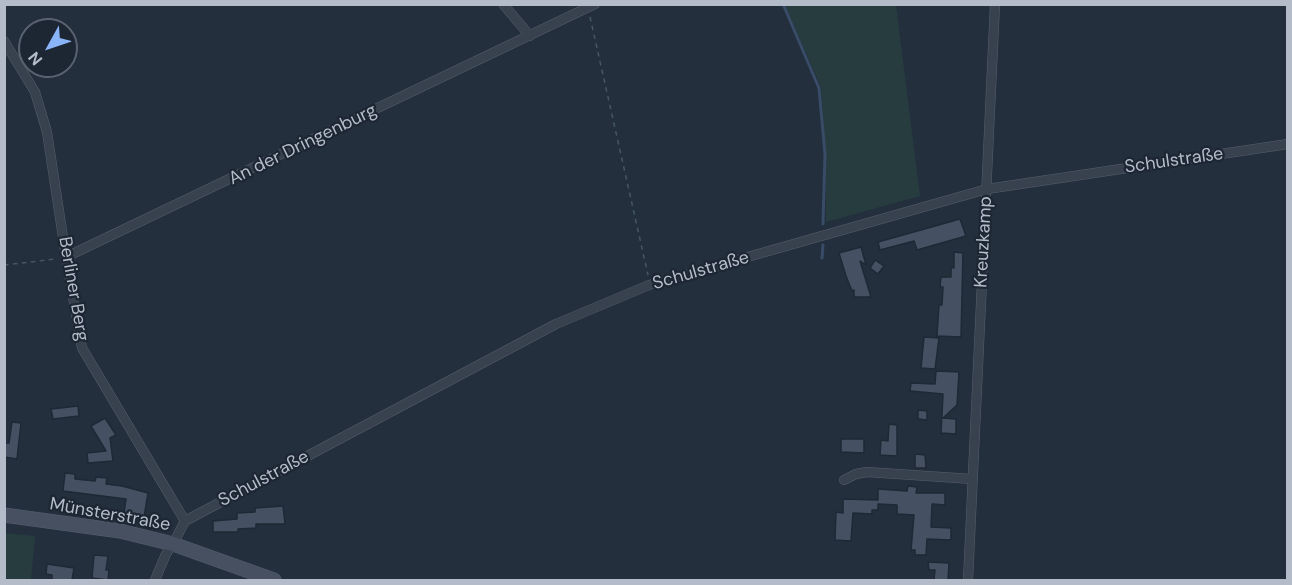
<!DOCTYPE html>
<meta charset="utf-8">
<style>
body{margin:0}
#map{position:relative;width:1292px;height:585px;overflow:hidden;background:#242f3e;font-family:"DM Sans",sans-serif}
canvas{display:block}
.frame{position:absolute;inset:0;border:6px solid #b4bcc9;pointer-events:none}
.north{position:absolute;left:18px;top:18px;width:60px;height:60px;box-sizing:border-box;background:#1d2633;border:2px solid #59626f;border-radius:50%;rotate:230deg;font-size:16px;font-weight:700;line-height:24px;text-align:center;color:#b4bcc9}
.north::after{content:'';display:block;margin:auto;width:21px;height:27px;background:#8ab4f8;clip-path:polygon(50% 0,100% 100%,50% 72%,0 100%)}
</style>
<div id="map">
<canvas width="1292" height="585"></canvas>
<div class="frame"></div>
<div class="north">N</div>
</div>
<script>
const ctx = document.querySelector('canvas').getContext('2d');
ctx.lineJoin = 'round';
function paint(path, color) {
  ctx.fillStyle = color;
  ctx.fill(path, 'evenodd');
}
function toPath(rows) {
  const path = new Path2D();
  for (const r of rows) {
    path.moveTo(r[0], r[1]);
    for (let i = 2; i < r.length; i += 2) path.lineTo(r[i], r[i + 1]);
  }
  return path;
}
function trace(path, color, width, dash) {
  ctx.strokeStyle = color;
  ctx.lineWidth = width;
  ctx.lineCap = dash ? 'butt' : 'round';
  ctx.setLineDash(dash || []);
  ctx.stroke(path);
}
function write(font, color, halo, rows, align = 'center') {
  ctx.font = font + ' "DM Sans",sans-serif';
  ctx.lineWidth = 4.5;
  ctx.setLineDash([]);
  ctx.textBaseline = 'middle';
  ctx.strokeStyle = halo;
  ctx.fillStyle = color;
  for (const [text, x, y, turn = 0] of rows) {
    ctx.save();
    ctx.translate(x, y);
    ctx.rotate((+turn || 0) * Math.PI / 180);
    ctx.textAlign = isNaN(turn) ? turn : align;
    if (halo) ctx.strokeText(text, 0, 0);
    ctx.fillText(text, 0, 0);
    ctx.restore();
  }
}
paint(toPath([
 [785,5,896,5,920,196,826,222,826,156,821,87],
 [5,533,35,536,31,580,5,580]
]), '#263c3f');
trace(toPath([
 [783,4,819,88,825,154,823,224],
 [822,258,823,245]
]), '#394c67', 3);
const building = toPath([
 [30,38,30,61,20,44,30,38],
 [960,219,966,236,917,250,914,241,880,250,878,242,960,219],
 [861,247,866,265,860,261,871,297,854,297,854,290,852,291,846,276,839,253,861,247],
 [954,252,963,253,961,337,937,336,939,305,942,305,943,287,940,287,941,277,951,277,951,267,954,268,954,252],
 [875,260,884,266,878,274,870,268,875,260],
 [924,337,939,338,935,369,921,368,924,337],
 [936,371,959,372,957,405,943,418,956,419,956,434,941,433,943,394,910,391,911,383,935,384,936,371],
 [78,406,79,416,53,419,51,409,78,406],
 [918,410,927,411,927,420,918,419,918,410],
 [105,418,116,435,110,438,113,461,88,463,87,453,106,451,91,426,105,418],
 [12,422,21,423,17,459,4,457,4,443,9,443,12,422],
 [889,424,897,425,897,456,880,455,881,440,888,441,889,424],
 [841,439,864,439,864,453,841,452,841,439],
 [915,454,925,455,926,468,915,468,915,454],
 [65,473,75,474,75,479,95,481,96,477,107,478,106,484,122,486,148,493,144,517,124,513,126,499,63,491,65,473],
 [908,486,917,487,916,493,945,493,945,505,932,504,931,527,951,528,951,540,927,539,926,555,915,555,915,550,911,550,914,515,897,514,897,505,878,504,878,510,872,510,872,514,853,513,851,541,835,540,836,512,843,513,843,499,878,500,878,489,907,491,908,486],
 [283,506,285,524,256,524,256,528,238,529,238,532,213,532,213,521,237,519,237,513,255,512,255,508,283,506],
 [94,555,108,556,106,570,109,570,108,580,92,578,94,555],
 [928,562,949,563,948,580,934,580,935,570,929,570,928,562],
 [47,564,74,568,72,580,52,580,52,575,46,574,47,564]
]);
paint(building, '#455162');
trace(building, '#1f2835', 1.5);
const minor = toPath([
 [503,4,530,36],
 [4,41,35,92,47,132,66,257,82,348,185,521],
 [66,257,595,4],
 [844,480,856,474,867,472,972,479],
 [155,580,166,554,173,544,185,521,556,324,649,285,987,189,1288,144],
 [968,580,995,4]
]);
const secondary = toPath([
 [4,515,120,531,173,544,274,580]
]);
trace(minor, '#565f6c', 10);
trace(secondary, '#565f6c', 15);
trace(toPath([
 [590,17,648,275],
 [4,265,56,259]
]), '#44595c', 1.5, [4.5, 4.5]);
trace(minor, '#38414e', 9);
trace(secondary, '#465061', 14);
write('18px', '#b4bcc9', '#1d2633', [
 ["An der Dringenburg",303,145,-26],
 ["Schulstraße",1174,161,-8],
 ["Kreuzkamp",984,242,-87],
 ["Schulstraße",701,271,-16],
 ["Berliner Berg",73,289,80],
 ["Schulstraße",264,479,-28],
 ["Münsterstraße",110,515,10]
]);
</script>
